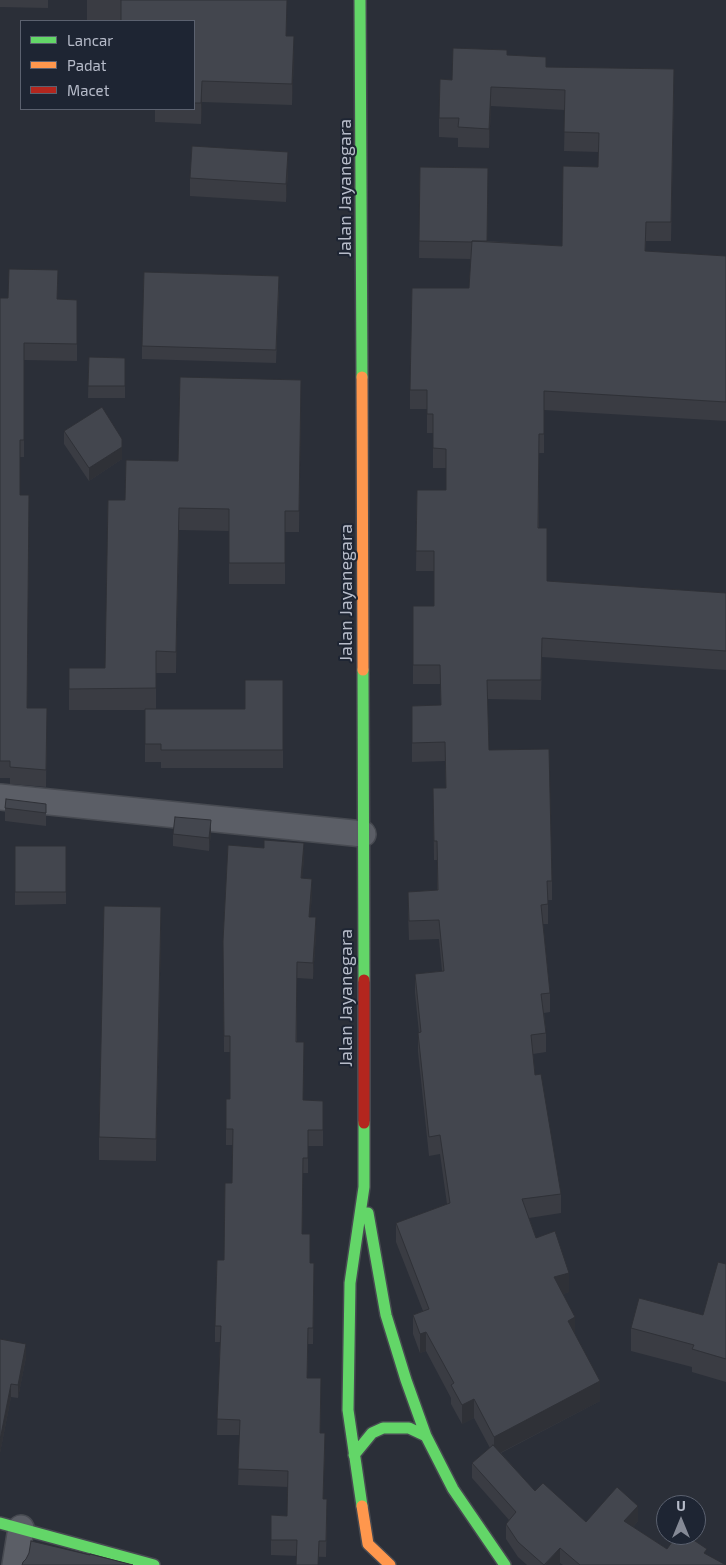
<!DOCTYPE html>
<style>
body{margin:0}
#map{position:relative;width:726px;height:1565px;overflow:hidden;background:#2b2f38;font-family:"Exo 2",sans-serif}
canvas{display:block}
.legend{position:absolute;left:20px;top:20px;width:175px;height:90px;box-sizing:border-box;background:#1e2533;border:1px solid #5b616f;margin:0;padding:6px 9px;list-style:none;font-size:15px;color:#b6bbc9}
.legend li{display:flex;align-items:center;gap:10px;height:25px}
.legend b{width:25px;border:1px solid #5b616f}
.north{position:absolute;left:656px;top:1495px;width:50px;height:50px;box-sizing:border-box;background:#1e2533;border:1px solid #5b616f;border-radius:50%;rotate:0deg;font-size:14px;font-weight:700;line-height:20px;text-align:center;color:#b6bbc9}
.north::after{content:'';display:block;margin:auto;width:18px;height:22px;background:#858a96;clip-path:polygon(50% 0,100% 100%,50% 72%,0 100%)}
</style>
<div id="map">
<canvas width="726" height="1565"></canvas>
<ul class="legend">
<li><b style="height:6px;background:#63d668"></b>Lancar</li>
<li><b style="height:6px;background:#ff974d"></b>Padat</li>
<li><b style="height:6px;background:#b3261e"></b>Macet</li>
</ul>
<div class="north">U</div>
</div>
<script>
const ctx = document.querySelector('canvas').getContext('2d');
ctx.lineJoin = 'round';
function toPath(rows) {
  const path = new Path2D();
  for (const r of rows) {
    path.moveTo(r[0], r[1]);
    for (let i = 2; i < r.length; i += 2) path.lineTo(r[i], r[i + 1]);
  }
  return path;
}
function trace(path, color, width, dash) {
  ctx.strokeStyle = color;
  ctx.lineWidth = width;
  ctx.lineCap = dash ? 'butt' : 'round';
  ctx.setLineDash(dash || []);
  ctx.stroke(path);
}
function paint(path, color) {
  ctx.fillStyle = color;
  ctx.fill(path, 'evenodd');
}
function write(font, color, halo, rows, align = 'center') {
  ctx.font = font + ' "Exo 2",sans-serif';
  ctx.lineWidth = 4;
  ctx.setLineDash([]);
  ctx.textBaseline = 'middle';
  ctx.strokeStyle = halo;
  ctx.fillStyle = color;
  for (const [text, x, y, turn = 0] of rows) {
    ctx.save();
    ctx.translate(x, y);
    ctx.rotate((+turn || 0) * Math.PI / 180);
    ctx.textAlign = isNaN(turn) ? turn : align;
    if (halo) ctx.strokeText(text, 0, 0);
    ctx.fillText(text, 0, 0);
    ctx.restore();
  }
}
const street = toPath([
 [0,797,363,834],
 [15,1565,21,1528]
]);
const fast = toPath([
 [360,0,362,377],
 [363,670,364,980],
 [368,1213,386,1315,406,1380,426,1436,453,1489,505,1565],
 [354,1455,372,1433,383,1428,409,1428,426,1436],
 [362,1506,348,1410,350,1283,364,1187,364,1123],
 [0,1523,154,1565]
]);
const slow = toPath([
 [362,377,363,670],
 [362,1506,368,1544,390,1565]
]);
const jam = toPath([
 [364,980,364,1123]
]);
trace(street, '#474a51', 28);
trace(fast, '#474a51', 14);
trace(slow, '#474a51', 14);
trace(jam, '#474a51', 14);
trace(street, '#5b5e66', 25);
trace(fast, '#63d668', 11);
trace(slow, '#ff974d', 11);
trace(jam, '#b3261e', 11);
paint(toPath([
 [0,0,48,0,48,8,0,7],
 [87,0,287,0,286,36,294,57,292,105,202,102,201,124,155,122,155,110,119,110,119,109,194,109,194,21,87,20],
 [507,55,546,67,674,89,671,241,646,241,645,251,726,256,726,421,544,410,544,453,539,453,539,528,547,581,726,593,726,670,542,657,541,700,487,699,489,750,552,881,552,900,548,900,548,924,543,924,550,993,550,1012,544,1013,546,1033,546,1052,533,1054,535,1075,561,1194,561,1213,529,1218,536,1238,569,1292,563,1294,575,1335,600,1401,501,1453,535,1491,586,1522,638,1521,633,1527,667,1549,707,1555,726,1565,563,1565,560,1563,558,1565,527,1565,518,1557,506,1539,506,1524,509,1520,472,1478,472,1463,490,1448,474,1418,462,1424,451,1404,451,1398,426,1351,420,1353,413,1334,413,1315,423,1311,396,1242,396,1223,447,1204,440,1154,429,1156,418,1052,418,1033,419,1033,415,993,415,974,442,971,439,939,409,940,408,911,408,892,437,890,437,860,434,860,433,788,446,788,445,761,412,762,412,706,441,705,440,684,413,684,413,606,434,606,434,571,416,571,417,490,446,490,446,468,433,468,433,433,427,433,427,409,410,409,410,390,469,288,471,259,419,258,420,167,487,241,562,246,598,167,598,152,564,151,565,110,491,106,489,148,458,147,458,138,439,137,439,118,452,80],
 [288,170,286,202,190,196,190,178],
 [279,289,276,363,142,359,142,346],
 [0,298,77,300,77,361,24,360,24,457,20,457,20,495,27,708,47,708,46,787,10,784,10,778,0,778],
 [89,357,125,358,125,398,88,398],
 [301,401,299,532,285,532,285,584,229,584,229,531,179,530,176,673,156,673,156,709,245,709,283,680,283,768,161,768,161,762,145,762,145,710,69,710,69,668,105,668,125,500,178,461],
 [64,431,122,459,89,481,64,444],
 [46,804,46,826,5,821,5,808],
 [211,833,209,851,173,846,173,834],
 [15,846,66,846,66,904,15,905],
 [304,859,302,878,312,895,310,917,316,933,313,979,297,978,297,1042,303,1100,323,1101,323,1146,308,1146,308,1173,303,1173,302,1234,314,1278,313,1344,308,1344,307,1378,321,1394,320,1433,325,1449,323,1499,327,1514,326,1557,271,1555,271,1515,287,1516,288,1487,238,1485,240,1435,217,1435,220,1342,215,1342,215,1326,224,1260,232,1183,233,1145,226,1145,226,1099,230,1099,230,1052,224,1052,223,941],
 [161,930,156,1161,99,1160,99,1137],
 [726,1264,726,1382,692,1372,692,1367,631,1351,631,1328,703,1315],
 [0,1339,26,1357,18,1398,11,1397,0,1453]
]), '#3a3c43');
paint(toPath([
 [294,36,294,57,292,105,292,84],
 [202,81,202,102,201,124,201,103],
 [491,87,491,106,489,148,489,129],
 [288,152,288,170,286,202,286,184],
 [301,380,301,401,299,532,299,511],
 [122,447,122,459,89,481,89,468],
 [179,508,179,530,176,673,176,652],
 [211,820,211,833,209,851,209,838],
 [304,843,304,859,301,894,301,878],
 [312,879,312,895,309,933,309,917],
 [161,907,161,930,156,1161,156,1139],
 [316,917,316,933,313,979,313,963],
 [569,1273,569,1292,554,1297,554,1277],
 [575,1317,575,1336,568,1321],
 [426,1332,426,1351,420,1353,420,1334],
 [26,1344,26,1357,18,1398,18,1385],
 [600,1381,600,1401,494,1456,494,1437],
 [11,1384,11,1397,0,1453,0,1440],
 [474,1399,474,1418,462,1424,462,1405],
 [325,1433,325,1449,323,1514,323,1499],
 [638,1506,638,1521,624,1537,624,1521],
 [560,1548,560,1563,558,1565,545,1565]
]), '#2f3137');
const building = toPath([
 [121,0,287,0,286,36,294,36,292,84,202,81,201,103,194,103,194,21,121,21,121,0],
 [453,48,507,50,507,55,546,57,546,67,674,69,671,222,646,222,645,251,726,256,726,402,544,391,544,434,539,434,538,528,547,528,547,581,726,593,726,651,542,638,541,680,487,680,489,750,549,749,552,881,547,881,548,904,541,905,550,993,541,994,546,1033,531,1035,535,1075,541,1074,561,1194,522,1199,536,1238,555,1231,569,1273,554,1277,575,1317,568,1321,600,1381,494,1437,474,1399,462,1405,451,1385,454,1383,426,1332,420,1334,413,1315,429,1309,396,1223,450,1203,440,1135,429,1137,418,1033,421,1032,415,974,444,971,439,920,409,921,408,892,438,890,437,841,434,841,433,788,446,788,445,742,412,743,412,706,441,705,440,665,413,665,413,606,434,606,434,551,416,551,417,490,446,490,446,449,433,448,433,414,427,414,427,390,410,390,412,288,469,288,472,241,562,246,563,166,598,167,599,133,564,132,565,90,491,87,489,129,458,127,459,118,439,118,440,79,452,80,453,48],
 [192,146,288,152,286,184,190,178,192,146],
 [420,167,488,168,487,241,472,241,472,242,419,241,420,167],
 [9,269,58,270,57,299,77,300,77,344,24,343,24,440,20,440,20,495,29,495,27,708,47,708,46,770,10,767,10,761,0,761,0,298,8,298,9,269],
 [144,272,279,276,276,350,142,346,144,272],
 [89,357,125,358,125,386,88,386,89,357],
 [180,377,301,380,299,511,285,511,285,563,229,563,229,509,179,508,176,652,156,651,156,688,69,689,69,668,105,668,108,500,125,500,126,460,178,461,180,377],
 [102,407,122,439,122,447,89,468,64,431,102,407],
 [245,680,283,680,283,750,161,750,161,744,145,744,145,709,245,709,245,680],
 [6,799,46,804,46,813,5,808,6,799],
 [175,817,211,820,209,838,173,834,175,817],
 [264,840,304,843,301,878,312,879,309,917,316,917,313,963,297,962,296,1042,304,1042,303,1100,323,1101,323,1130,308,1130,308,1158,303,1158,302,1234,310,1234,310,1263,314,1263,313,1328,308,1328,307,1378,321,1378,320,1433,325,1433,323,1499,327,1499,326,1541,319,1541,318,1565,296,1565,297,1540,271,1540,271,1515,287,1516,288,1471,238,1469,240,1420,217,1419,221,1326,215,1326,217,1260,224,1260,225,1183,232,1183,233,1129,226,1129,226,1099,230,1099,230,1036,224,1036,223,941,228,845,264,848,264,840],
 [15,846,66,846,66,892,15,892,15,846],
 [104,906,161,907,156,1139,99,1137,104,906],
 [718,1262,726,1264,726,1359,692,1349,694,1345,631,1328,639,1298,703,1315,718,1262],
 [0,1339,26,1344,18,1385,11,1384,0,1440,0,1339],
 [493,1445,535,1491,543,1483,586,1522,617,1487,638,1506,624,1521,667,1549,677,1535,686,1535,707,1549,704,1553,726,1565,580,1565,560,1548,544,1565,518,1542,506,1524,516,1512,472,1463,493,1445],
 [31,1541,90,1555,90,1554,133,1565,22,1565,23,1562,26,1559,29,1553,31,1541]
]);
paint(building, '#43464e');
trace(building, '#2f3137', 1);
write('18px', '#b6bbc9', '#1e2533', [
 ["Jalan Jayanegara",345,188,-90],
 ["Jalan Jayanegara",346,593,-90],
 ["Jalan Jayanegara",346,998,-90]
]);
</script>
